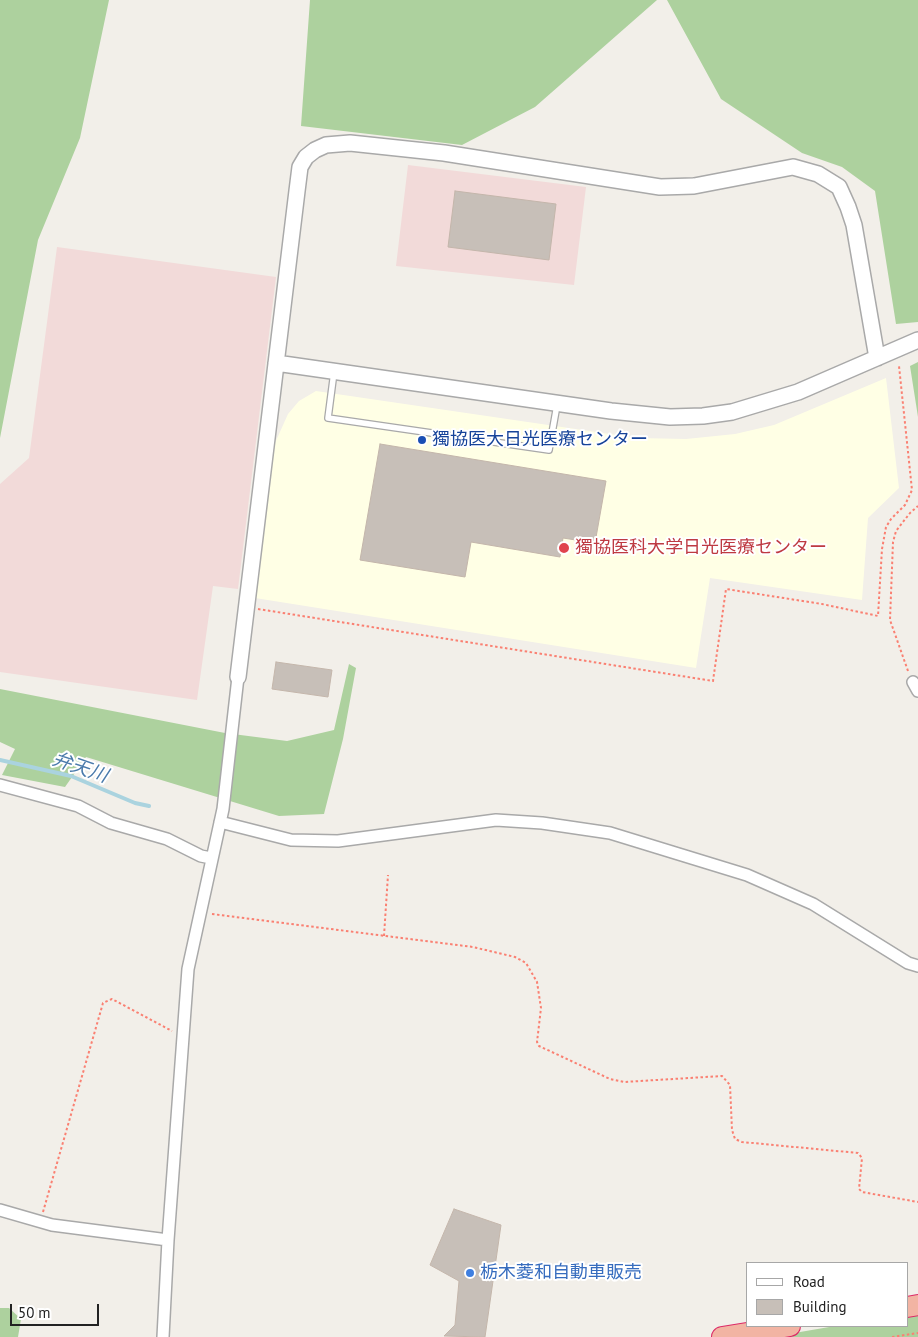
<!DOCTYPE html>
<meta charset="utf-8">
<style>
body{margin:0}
#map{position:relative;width:918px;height:1337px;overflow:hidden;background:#f2efe9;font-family:"PT Sans",sans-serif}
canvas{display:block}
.legend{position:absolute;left:746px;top:1262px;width:162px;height:65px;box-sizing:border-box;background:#fff;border:1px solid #a7a7a7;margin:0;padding:6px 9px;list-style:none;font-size:15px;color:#222}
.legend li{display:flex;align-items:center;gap:10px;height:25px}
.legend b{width:25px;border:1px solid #a7a7a7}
.scale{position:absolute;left:10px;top:1304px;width:89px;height:22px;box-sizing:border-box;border:2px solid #222;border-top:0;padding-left:6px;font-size:15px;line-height:18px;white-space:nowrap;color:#222;-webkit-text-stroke:4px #fff;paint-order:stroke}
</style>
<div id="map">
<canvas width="918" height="1337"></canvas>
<ul class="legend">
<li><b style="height:6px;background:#fff"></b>Road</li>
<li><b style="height:14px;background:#c7bfb8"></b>Building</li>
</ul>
<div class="scale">50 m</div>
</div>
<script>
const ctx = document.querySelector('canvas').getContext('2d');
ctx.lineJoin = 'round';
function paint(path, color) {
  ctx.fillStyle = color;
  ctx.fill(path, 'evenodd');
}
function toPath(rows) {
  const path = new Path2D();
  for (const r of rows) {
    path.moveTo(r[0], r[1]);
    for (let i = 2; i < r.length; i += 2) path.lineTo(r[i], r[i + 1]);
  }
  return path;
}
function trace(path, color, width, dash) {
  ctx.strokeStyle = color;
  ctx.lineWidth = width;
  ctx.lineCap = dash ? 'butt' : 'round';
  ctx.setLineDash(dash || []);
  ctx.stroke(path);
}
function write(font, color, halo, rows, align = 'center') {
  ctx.font = font + ' "PT Sans","Noto Sans JP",sans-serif';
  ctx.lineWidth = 4;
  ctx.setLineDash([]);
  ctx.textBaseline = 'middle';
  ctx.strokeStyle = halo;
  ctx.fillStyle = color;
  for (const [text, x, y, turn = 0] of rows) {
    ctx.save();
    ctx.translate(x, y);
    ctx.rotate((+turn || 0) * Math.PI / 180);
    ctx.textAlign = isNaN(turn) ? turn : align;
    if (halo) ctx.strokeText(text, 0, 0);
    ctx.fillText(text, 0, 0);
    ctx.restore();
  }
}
paint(toPath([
 [408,165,586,187,574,285,396,266],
 [57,247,276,277,238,589,213,586,197,700,0,672,0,484,29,458]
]), '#f2dad9');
paint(toPath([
 [886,378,899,488,868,518,862,600,710,578,696,668,255,598,275,443,288,414,299,401,316,391,637,438,686,439,735,434,774,425]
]), '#ffffe5');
paint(toPath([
 [0,0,109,0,80,138,38,240,0,438],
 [310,0,657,0,535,107,462,145,301,126],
 [667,0,918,0,918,322,896,324,875,191,842,167,802,153,721,99],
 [918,362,918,417,910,366],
 [349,664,356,668,343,739,324,814,279,816,86,757,65,787,2,775,15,749,0,742,0,689,225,733,287,741,334,730],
 [0,1308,9,1308,21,1319,18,1337,0,1337],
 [918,1313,918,1337,771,1337,835,1326,907,1326,907,1314]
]), '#add19e');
trace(toPath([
 [0,760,71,776,135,803,149,806]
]), '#aad3df', 4);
const building = toPath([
 [455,191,556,204,549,260,448,247,455,191],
 [380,444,606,481,595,543,563,538,560,557,471,542,465,577,360,560,380,444],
 [276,662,332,670,328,697,272,689,276,662],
 [454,1209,501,1225,485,1337,444,1336,455,1325,459,1281,430,1265,454,1209]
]);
paint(building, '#c7bfb8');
trace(building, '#c4b6ab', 1);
const service = toPath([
 [334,372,328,418,549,450,557,405]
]);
const minor = toPath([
 [913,682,918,691],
 [0,785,78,806,111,823,167,839,201,856,211,858],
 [220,822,291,840,338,841,496,820,542,823,610,833,747,875,813,904,908,963,918,966],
 [0,1210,52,1225,168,1240],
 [163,1337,168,1240,188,969,223,809,238,677]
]);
const tertiary = toPath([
 [276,363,611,411,670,417,703,416,732,412,798,392,918,340],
 [238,677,297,191,300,167,306,157,315,150,326,145,350,143,444,153,660,187,694,186,793,167,818,174,839,187,848,207,854,225,877,358]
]);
const trunk = toPath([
 [907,1307,918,1305],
 [722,1337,790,1326]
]);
trace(service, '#a9a9a9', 8);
trace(minor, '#a9a9a9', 14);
trace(tertiary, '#a9a9a9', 18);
trace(trunk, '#dc2a67', 22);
trace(toPath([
 [258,609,713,681,726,589,822,604,878,616,882,549,886,527,891,519,905,505,912,490,899,366],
 [908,671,890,620,893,542,896,531,910,513,918,506],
 [212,914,473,947,515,957,526,963,537,982,541,1008,537,1042,539,1046,610,1079,624,1082,722,1076,730,1085,732,1130,735,1139,742,1142,858,1153,862,1158,859,1189,862,1192,918,1202],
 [384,936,388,875],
 [43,1212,103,1003,112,999,172,1031],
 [892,1337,918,1333]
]), '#fa8072', 2, [2.5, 2.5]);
trace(service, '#fff', 5.5);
trace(minor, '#fff', 11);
trace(tertiary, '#fff', 15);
trace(trunk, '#f2b4a3', 20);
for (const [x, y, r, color] of [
 [422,440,5,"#1a4fb4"],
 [564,548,6,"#e0444e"],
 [470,1273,5,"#3f7fe0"]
]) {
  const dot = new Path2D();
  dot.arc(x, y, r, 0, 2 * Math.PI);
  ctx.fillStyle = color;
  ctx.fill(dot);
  trace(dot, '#fff', 2);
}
write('18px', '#164399', '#fff', [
 ["獨協医大日光医療センター",432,440]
], 'left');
write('18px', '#be3a42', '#fff', [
 ["獨協医科大学日光医療センター",575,548]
], 'left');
write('18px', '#366cbe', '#fff', [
 ["栃木菱和自動車販売",480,1273]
], 'left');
write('italic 19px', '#4a7aab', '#fff', [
 ["弁天川",80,768,19]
]);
</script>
